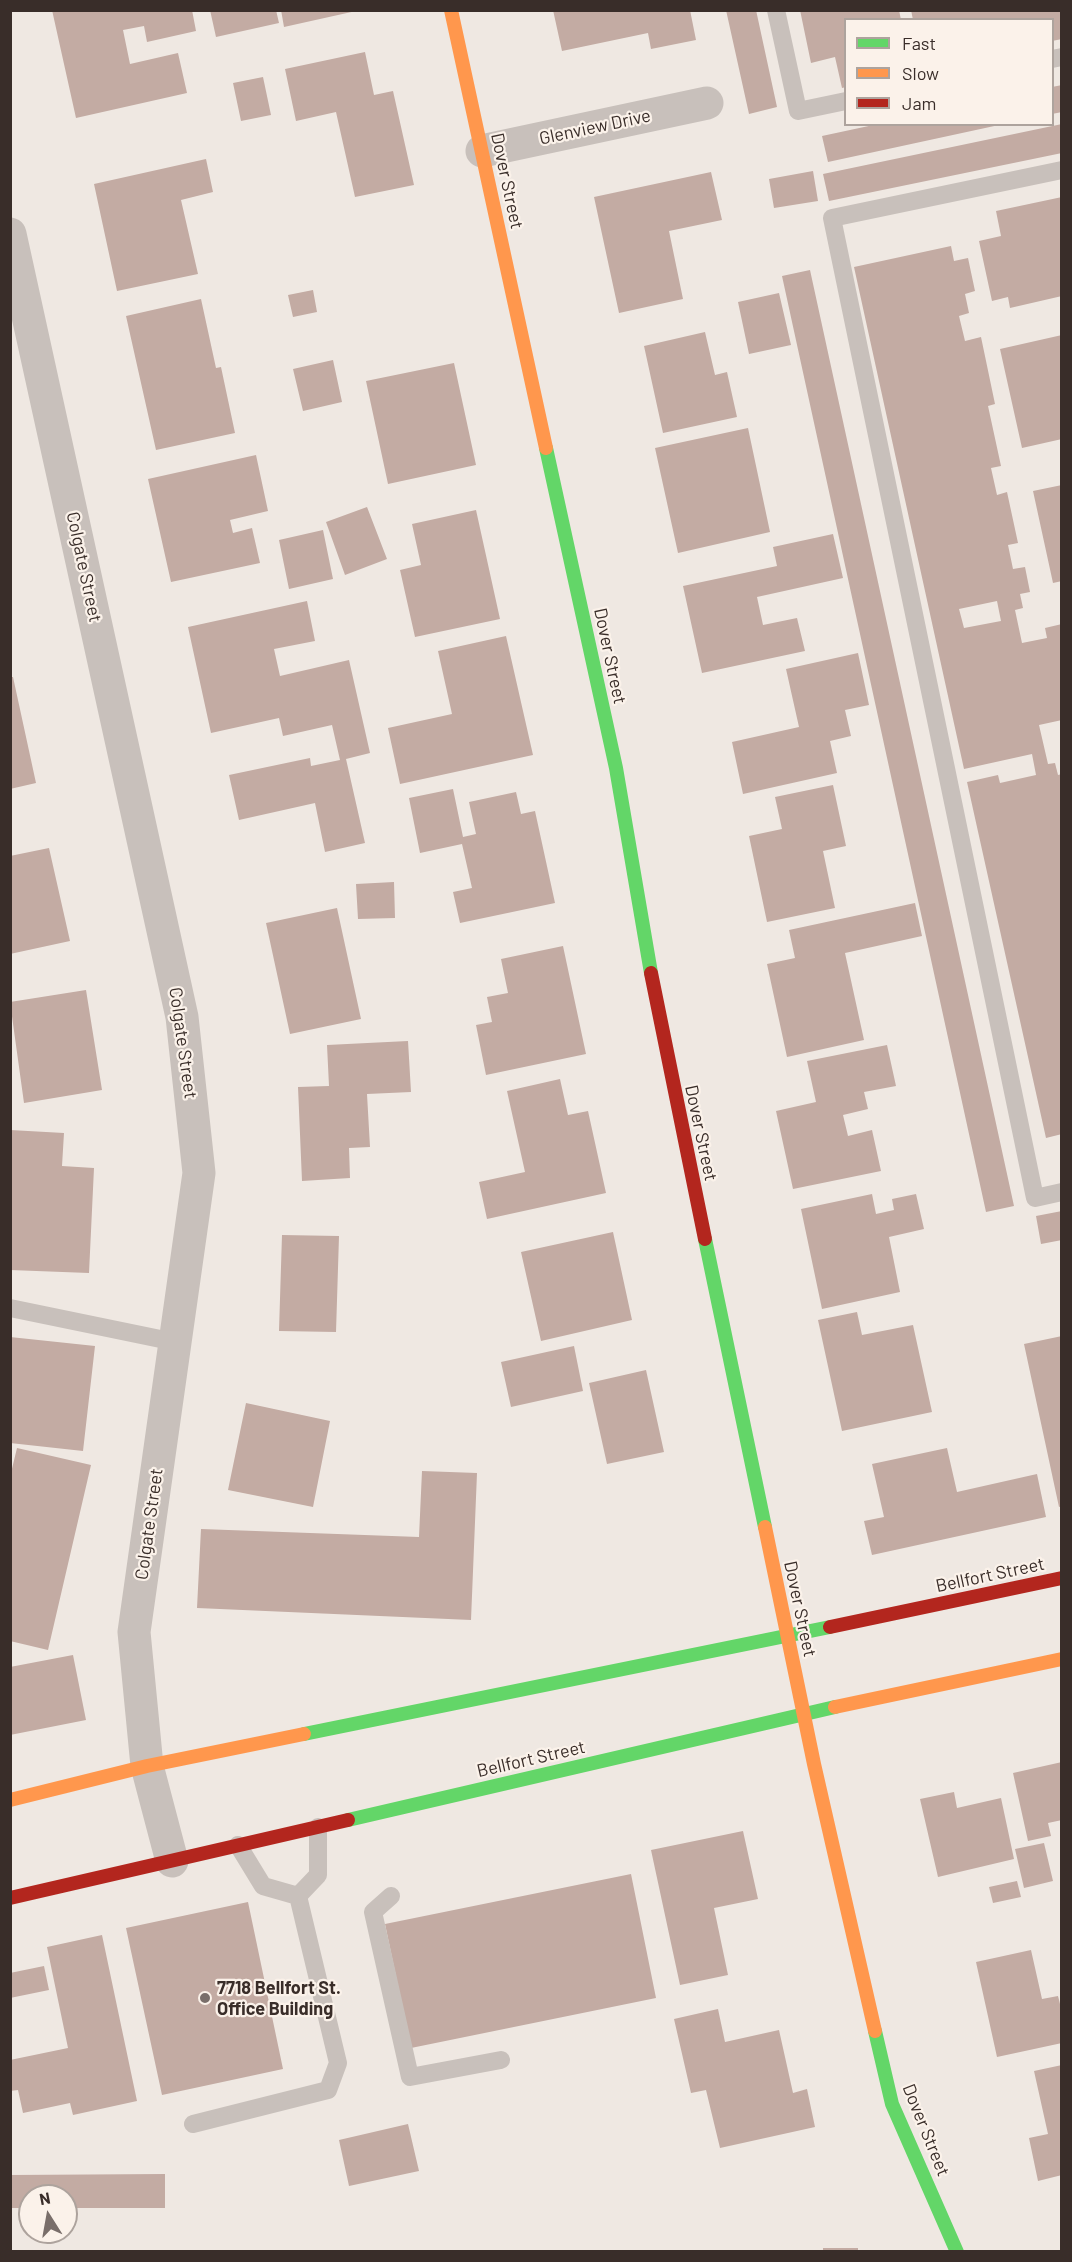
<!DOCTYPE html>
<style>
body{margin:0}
#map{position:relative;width:1072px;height:2262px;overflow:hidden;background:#efe8e2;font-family:Barlow,sans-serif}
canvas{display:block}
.frame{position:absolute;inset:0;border:12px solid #392d29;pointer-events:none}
.legend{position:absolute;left:844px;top:18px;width:210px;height:108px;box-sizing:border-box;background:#fbf2ea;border:2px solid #ada39d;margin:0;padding:8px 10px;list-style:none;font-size:18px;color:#392d29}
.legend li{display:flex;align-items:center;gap:12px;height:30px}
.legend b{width:30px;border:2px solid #ada39d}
.north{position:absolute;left:18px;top:2184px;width:60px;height:60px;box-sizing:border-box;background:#fbf2ea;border:2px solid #ada39d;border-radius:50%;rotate:349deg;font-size:16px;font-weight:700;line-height:24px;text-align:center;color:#392d29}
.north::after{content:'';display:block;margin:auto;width:21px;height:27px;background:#796e6a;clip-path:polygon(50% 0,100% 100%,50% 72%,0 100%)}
</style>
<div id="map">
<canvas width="1072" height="2262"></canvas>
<div class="frame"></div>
<ul class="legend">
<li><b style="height:8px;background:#63d668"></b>Fast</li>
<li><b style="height:8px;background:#ff974d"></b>Slow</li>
<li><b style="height:8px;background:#b3261e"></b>Jam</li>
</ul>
<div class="north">N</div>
</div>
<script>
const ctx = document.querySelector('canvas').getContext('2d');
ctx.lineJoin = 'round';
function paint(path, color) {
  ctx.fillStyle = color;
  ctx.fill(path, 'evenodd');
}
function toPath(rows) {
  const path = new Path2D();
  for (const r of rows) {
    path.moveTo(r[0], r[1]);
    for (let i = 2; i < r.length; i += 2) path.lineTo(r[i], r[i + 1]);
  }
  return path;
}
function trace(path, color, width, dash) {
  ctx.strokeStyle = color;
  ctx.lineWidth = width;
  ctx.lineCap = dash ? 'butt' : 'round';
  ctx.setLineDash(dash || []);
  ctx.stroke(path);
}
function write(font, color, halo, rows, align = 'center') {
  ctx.font = font + ' Barlow,sans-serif';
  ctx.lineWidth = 4.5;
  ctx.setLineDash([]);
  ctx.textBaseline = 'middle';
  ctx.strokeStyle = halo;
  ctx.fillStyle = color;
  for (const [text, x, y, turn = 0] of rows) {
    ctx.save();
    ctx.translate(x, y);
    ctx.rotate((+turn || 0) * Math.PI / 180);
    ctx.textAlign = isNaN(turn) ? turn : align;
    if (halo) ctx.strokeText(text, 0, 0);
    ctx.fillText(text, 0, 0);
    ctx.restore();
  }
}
paint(toPath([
 [52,10,192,10,196,31,147,42,144,26,123,30,130,64,178,53,187,93,76,118],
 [210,10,276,10,279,23,216,37],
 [281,10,356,10,356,11,284,27],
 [553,10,690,10,696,40,651,49,648,33,562,51],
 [726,10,756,10,777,107,749,114],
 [800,10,899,10,901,20,846,20,846,87,842,88,835,57,811,63],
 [911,10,1062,10,1062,39,1052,41,1052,20,913,20],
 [365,52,374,95,393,91,414,185,355,197,336,112,296,121,285,69],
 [263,77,271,115,241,121,233,83],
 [1062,85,1062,112,1052,114,1052,87],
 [878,124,999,124,999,125,828,162,822,136],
 [1062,124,1062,153,829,201,823,174],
 [206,159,213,192,181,200,198,274,117,291,94,184],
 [813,171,818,201,774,208,769,179],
 [711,172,722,220,669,231,683,299,619,313,594,197],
 [1062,197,1062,296,1010,308,1008,297,992,301,979,241,1001,236,996,211],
 [951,246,954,261,968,258,975,291,965,294,969,313,959,316,965,341,981,337,995,404,988,406,1001,466,991,468,997,495,1007,492,1018,543,1008,545,1013,569,1025,567,1030,592,1020,594,1023,608,1015,610,1022,643,1047,638,1045,628,1062,624,1062,720,1039,725,1048,764,1055,763,1058,775,1062,774,1062,1134,1046,1138,967,782,998,775,1000,783,1036,775,1032,754,964,769,854,267],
 [997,601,1001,621,964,628,959,609],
 [810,270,1014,1206,986,1212,782,276],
 [313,290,317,312,293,317,288,295],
 [779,293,791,345,749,354,738,302],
 [201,299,216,368,221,367,235,433,156,450,126,316],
 [705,332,715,375,727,372,737,417,663,433,644,346],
 [1062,335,1062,439,1022,448,1000,349],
 [333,360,342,402,303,411,293,369],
 [454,363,476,465,388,484,366,381],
 [748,428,770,532,678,553,655,448],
 [256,455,268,511,230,520,233,533,252,528,260,563,171,582,148,479],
 [1062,485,1062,581,1053,583,1033,491],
 [367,507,387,559,345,575,326,522],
 [476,510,500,619,415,637,400,570,421,565,412,524],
 [323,530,333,579,289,589,279,540],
 [833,534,843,578,757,597,763,625,797,618,805,651,702,673,683,586,777,566,773,547],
 [307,601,315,641,274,649,280,676,349,660,370,753,346,759,365,843,325,852,315,803,239,820,229,775,310,758,311,766,340,760,332,725,283,736,279,718,211,733,188,627],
 [506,636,533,755,400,784,388,728,452,714,438,651],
 [858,653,869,705,845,710,851,736,830,741,837,773,743,794,732,742,799,727,786,669],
 [10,677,13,677,36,783,10,789],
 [833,785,846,846,823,851,835,908,767,922,749,836,782,829,775,797],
 [453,789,463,837,476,834,469,802,516,792,521,814,535,811,555,903,460,923,453,892,472,888,462,844,420,853,409,798],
 [49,848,70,941,10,954,10,856],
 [394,882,395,918,358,919,356,884],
 [915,903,922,936,845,953,864,1040,787,1057,767,964,795,958,789,930],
 [337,908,361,1019,290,1034,266,923],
 [563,946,586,1054,486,1075,476,1025,492,1022,487,997,508,993,501,959],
 [86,990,102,1090,24,1103,10,1002],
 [408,1041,411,1092,367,1094,370,1147,349,1148,350,1178,302,1181,298,1087,329,1086,327,1045],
 [887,1045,896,1086,864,1092,868,1109,843,1115,848,1136,872,1130,881,1171,793,1189,776,1111,816,1102,807,1061],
 [560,1079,568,1115,588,1111,606,1193,487,1219,479,1182,525,1172,507,1091],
 [10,1130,64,1133,62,1166,94,1168,89,1273,10,1270],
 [872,1194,876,1214,894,1210,892,1199,916,1194,924,1229,889,1237,900,1292,822,1309,801,1209],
 [1062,1211,1062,1240,1041,1244,1036,1216],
 [613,1232,632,1320,541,1341,521,1252],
 [282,1235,339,1236,336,1332,279,1331],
 [857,1312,862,1335,913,1325,932,1412,842,1431,818,1320],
 [1062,1336,1062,1506,1059,1507,1024,1344],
 [10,1337,95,1346,83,1451,10,1443],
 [574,1346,583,1391,511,1407,501,1362],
 [646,1370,664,1452,607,1464,589,1383],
 [246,1403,330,1421,313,1507,228,1490],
 [17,1448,91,1465,48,1650,10,1641,10,1477],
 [947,1448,957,1492,1037,1474,1046,1517,872,1555,864,1521,884,1517,872,1464],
 [422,1471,477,1473,471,1620,197,1608,201,1529,419,1537],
 [73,1655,86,1720,10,1735,10,1667],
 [1062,1762,1062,1820,1048,1823,1051,1836,1028,1841,1013,1773],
 [954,1792,957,1808,1001,1798,1014,1859,938,1877,920,1799],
 [743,1831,758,1899,714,1908,728,1975,680,1985,651,1850],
 [1044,1843,1053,1881,1024,1888,1015,1849],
 [631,1874,656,1998,411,2048,385,1924],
 [1017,1881,1021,1897,993,1903,989,1887],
 [248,1902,283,2069,162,2095,126,1928],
 [102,1935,137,2101,73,2115,70,2103,23,2113,18,2090,10,2091,10,2060,68,2048,47,1947],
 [1031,1950,1042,1999,1058,1996,1062,2012,1062,2043,997,2057,976,1962],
 [44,1966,49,1990,10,1998,10,1973],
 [718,2009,725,2042,779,2030,793,2093,807,2089,815,2127,720,2148,706,2090,691,2093,674,2019],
 [1062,2065,1062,2175,1038,2181,1029,2138,1048,2134,1034,2071],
 [408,2124,419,2171,349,2186,339,2140],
 [165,2174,165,2208,66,2208,66,2196,30,2196,30,2208,10,2208,10,2175],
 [823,2248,858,2248,858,2252,823,2252]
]), '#c3aba3');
trace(toPath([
 [776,10,798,111,846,101],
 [1052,59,1062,57],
 [1062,170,832,218,1035,1198,1062,1192],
 [10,1308,175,1342],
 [238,1845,263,1886,298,1896,318,1875,318,1827],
 [391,1896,373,1912,410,2077,501,2060],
 [193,2124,328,2090,338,2063,298,1896]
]), '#c8c0bb', 18);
trace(toPath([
 [482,151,707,103],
 [10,234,182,1017,199,1173,134,1632,147,1766,172,1861]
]), '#c8c0bb', 33);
trace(toPath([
 [546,448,616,768,651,973],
 [705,1239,765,1527],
 [304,1734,830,1627],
 [348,1820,835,1707],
 [875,2031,892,2104,957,2252]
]), '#63d668', 14);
trace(toPath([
 [451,10,546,448],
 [765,1527,814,1764,875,2031],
 [835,1707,1062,1659],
 [10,1800,147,1766,304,1734]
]), '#ff974d', 14);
trace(toPath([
 [651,973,705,1239],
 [830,1627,1062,1578],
 [10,1898,348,1820]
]), '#b3261e', 14);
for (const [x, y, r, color] of [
 [205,1998,6,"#796e6a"]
]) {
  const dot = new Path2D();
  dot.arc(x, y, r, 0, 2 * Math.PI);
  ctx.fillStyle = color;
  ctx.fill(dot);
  trace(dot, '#fbf2ea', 2);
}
write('18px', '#392d29', '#fbf2ea', [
 ["Glenview Drive",595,127,-12],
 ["Dover Street",507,181,78],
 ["Colgate Street",84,567,78],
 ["Dover Street",610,656,78],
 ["Colgate Street",183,1043,82],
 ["Dover Street",701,1133,78],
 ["Colgate Street",149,1524,-82],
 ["Bellfort Street",990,1575,-12],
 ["Dover Street",800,1609,78],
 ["Bellfort Street",531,1759,-13],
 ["Dover Street",926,2130,68]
]);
write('bold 18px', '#392d29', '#fbf2ea', [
 ["7718 Bellfort St.",217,1988],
 ["Office Building",217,2009]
], 'left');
</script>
